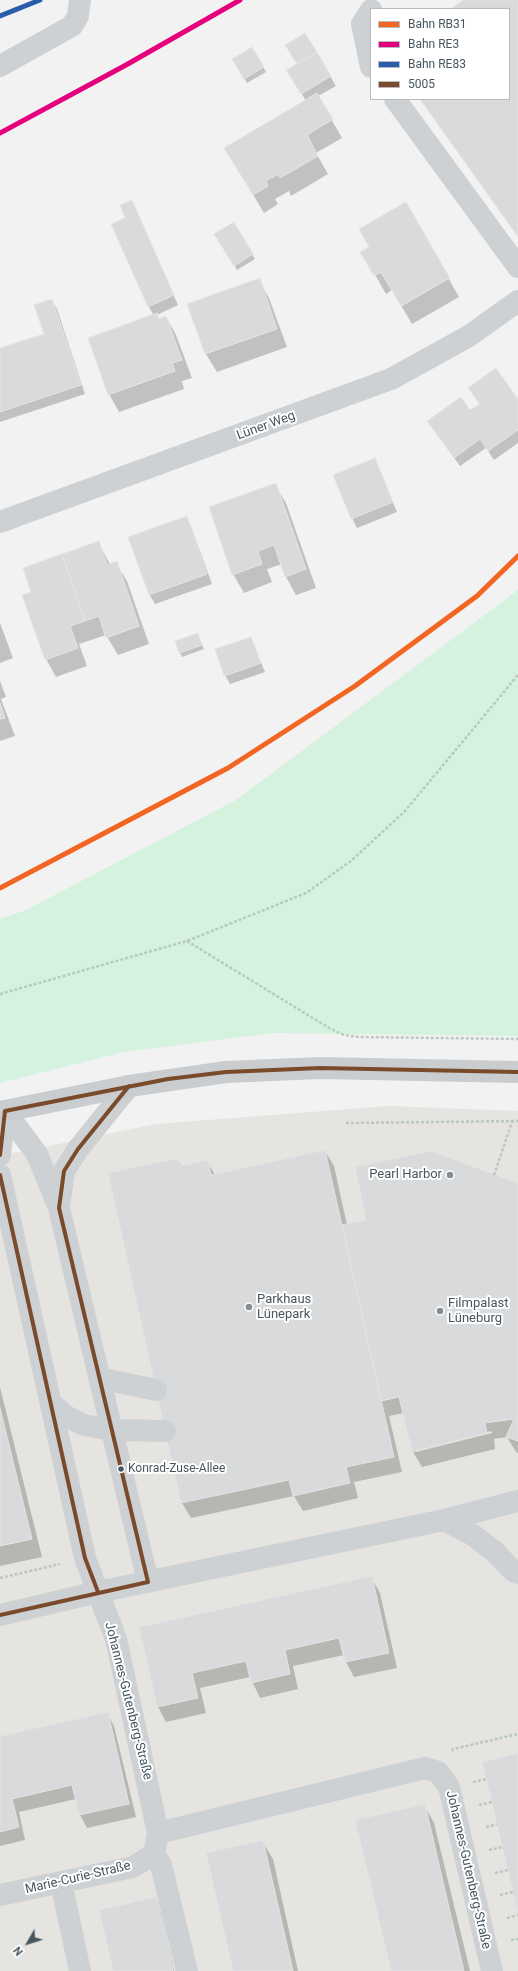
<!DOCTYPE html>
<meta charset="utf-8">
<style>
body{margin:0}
#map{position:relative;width:518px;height:1971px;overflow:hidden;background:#f2f2f2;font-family:Roboto,sans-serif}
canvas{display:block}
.legend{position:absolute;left:370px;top:8px;width:140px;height:92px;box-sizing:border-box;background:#fff;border:1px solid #b5bbbf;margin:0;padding:5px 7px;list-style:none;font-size:12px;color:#47565f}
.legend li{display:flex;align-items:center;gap:8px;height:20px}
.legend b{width:20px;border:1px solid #b5bbbf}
.north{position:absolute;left:8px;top:1923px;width:40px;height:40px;-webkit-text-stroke:3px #fff;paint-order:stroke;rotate:231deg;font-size:11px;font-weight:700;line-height:16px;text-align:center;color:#47565f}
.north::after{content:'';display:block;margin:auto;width:14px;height:18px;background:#47565f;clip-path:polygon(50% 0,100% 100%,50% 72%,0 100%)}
</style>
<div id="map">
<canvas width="518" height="1971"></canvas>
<ul class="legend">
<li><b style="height:5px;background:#f26522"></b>Bahn RB31</li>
<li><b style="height:5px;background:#e5007d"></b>Bahn RE3</li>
<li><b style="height:5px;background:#295caa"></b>Bahn RE83</li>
<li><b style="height:5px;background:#7a4b2a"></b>5005</li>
</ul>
<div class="north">N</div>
</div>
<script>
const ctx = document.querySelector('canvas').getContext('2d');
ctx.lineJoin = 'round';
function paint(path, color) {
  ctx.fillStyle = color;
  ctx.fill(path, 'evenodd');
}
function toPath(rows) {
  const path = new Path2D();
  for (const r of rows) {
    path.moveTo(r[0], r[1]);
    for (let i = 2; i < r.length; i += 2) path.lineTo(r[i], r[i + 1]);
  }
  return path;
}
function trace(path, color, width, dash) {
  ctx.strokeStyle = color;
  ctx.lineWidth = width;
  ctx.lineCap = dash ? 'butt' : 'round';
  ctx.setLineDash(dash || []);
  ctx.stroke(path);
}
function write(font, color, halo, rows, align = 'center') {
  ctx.font = font + ' Roboto,sans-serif';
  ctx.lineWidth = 4;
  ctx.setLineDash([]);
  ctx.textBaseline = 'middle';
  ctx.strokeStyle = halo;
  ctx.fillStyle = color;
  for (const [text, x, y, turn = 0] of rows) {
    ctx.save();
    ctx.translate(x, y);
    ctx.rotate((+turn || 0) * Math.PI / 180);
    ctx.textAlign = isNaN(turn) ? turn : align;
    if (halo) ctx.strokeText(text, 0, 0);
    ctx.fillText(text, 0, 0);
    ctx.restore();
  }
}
paint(toPath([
 [388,1106,518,1111,518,1971,0,1971,0,1156,156,1124]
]), '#e6e4e0');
paint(toPath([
 [518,590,518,1036,273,1033,124,1052,0,1083,0,919,26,910,236,800]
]), '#d5f2de');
paint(toPath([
 [465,0,518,0,518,237,420,99,509,99,509,9,452,9],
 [305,34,336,86,318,96,342,138,316,153,328,174,291,196,289,191,275,199,278,204,264,213,236,166,306,101,288,70,298,64],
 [252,48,266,72,247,83,233,59],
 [131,201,178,305,157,315,160,320,166,317,176,335,192,378,182,381,184,389,119,412,109,394,154,316,149,307,127,218],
 [406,203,459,297,412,324,392,290,386,294,362,252,371,247],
 [233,224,255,259,237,270,216,235],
 [259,280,269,298,287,347,217,372,206,354,188,305],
 [52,300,57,309,85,394,0,422,0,349,45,335],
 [469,388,518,401,518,443,494,460,486,448,460,466,434,430,480,405],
 [375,460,397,512,357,528,352,518],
 [275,485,286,503,316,588,296,595,286,577,282,564,267,569,272,582,244,593,233,574,210,508],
 [186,517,191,526,212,584,155,604,149,594],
 [99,543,110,565,116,563,127,581,149,644,118,655,106,635,79,644,87,666,56,677,46,659,32,593],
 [0,623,13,658,0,663],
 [197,634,204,649,182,657,180,653],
 [251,638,265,672,230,684,225,675],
 [0,681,6,697,1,699,15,736,0,741],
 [325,1151,334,1166,347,1225,518,1184,518,1453,516,1452,507,1437,494,1439,495,1449,422,1467,413,1452,404,1413,389,1416,402,1472,354,1482,358,1498,303,1511,294,1496,191,1518,182,1503,109,1174,178,1159,182,1167,207,1161,215,1175],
 [491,1431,492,1433,416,1452,416,1450],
 [0,1387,42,1557,0,1566],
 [371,1577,380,1593,397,1668,354,1677,346,1662,344,1655,293,1666,298,1689,260,1698,250,1677,200,1688,206,1713,166,1722,158,1707,140,1628],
 [107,1713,114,1726,136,1817,87,1828,80,1815,76,1799,19,1812,25,1840,0,1846,0,1737],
 [424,1805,434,1823,470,1971,392,1971],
 [262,1841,273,1859,298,1971,233,1971],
 [155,1898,158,1902,174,1971,114,1971]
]), '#0003');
const building = toPath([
 [463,0,518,0,518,236,420,99,509,99,509,9,451,9,463,0],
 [305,33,317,52,297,64,285,45,305,33],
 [252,47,264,67,244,79,232,59,252,47],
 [317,52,331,76,301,94,286,70,317,52],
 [317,93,333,119,307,135,318,156,280,178,278,174,266,181,268,186,253,195,224,148,317,93],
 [132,200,174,295,148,307,111,224,125,218,120,205,132,200],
 [406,202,450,278,401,306,381,272,374,276,360,252,369,247,359,229,406,202],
 [234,222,253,254,234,266,214,234,234,222],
 [260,278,277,329,205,354,187,304,260,278],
 [52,299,81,385,0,412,0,348,44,334,34,305,52,299],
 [157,313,159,319,166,316,182,360,172,363,175,371,108,395,88,338,157,313],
 [496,368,518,399,518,430,488,451,480,439,454,458,427,421,461,397,470,410,480,404,468,388,496,368],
 [375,458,393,502,351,519,333,475,375,458],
 [276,483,306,569,285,577,274,545,258,551,262,564,232,575,209,507,276,483],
 [187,516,207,574,149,595,128,537,187,516],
 [99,541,107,565,117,561,139,626,106,638,99,616,85,621,62,554,99,541],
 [62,554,85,621,70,626,78,648,45,660,22,595,31,592,23,568,62,554],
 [198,633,202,645,179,653,175,641,198,633],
 [251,637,261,663,224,676,215,649,251,637],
 [0,703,5,718,0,719,0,703],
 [325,1150,394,1457,346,1467,350,1483,293,1496,289,1480,181,1503,108,1173,178,1158,180,1166,208,1160,211,1175,325,1150],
 [431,1151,518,1183,518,1441,506,1437,514,1419,485,1423,487,1433,412,1452,399,1397,381,1401,342,1225,366,1220,355,1167,431,1151],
 [0,1408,32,1539,0,1546,0,1408],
 [372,1576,389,1653,345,1662,339,1638,285,1650,290,1674,251,1683,246,1661,192,1673,198,1698,157,1707,139,1627,372,1576],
 [108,1712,129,1804,79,1815,72,1785,12,1799,19,1827,0,1832,0,1736,108,1712],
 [518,1753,518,1913,482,1762,518,1753],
 [425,1804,450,1912,464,1971,391,1971,355,1820,425,1804],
 [263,1840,293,1971,233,1971,206,1853,263,1840],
 [156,1897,173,1971,113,1971,99,1910,156,1897]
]);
paint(building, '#d9dadb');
trace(building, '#e3e4e4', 1);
trace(toPath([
 [187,941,329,1028,344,1035,359,1037,518,1039],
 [0,994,187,941,306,893,351,861,405,811,518,675],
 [346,1123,518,1121],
 [494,1175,512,1122],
 [0,1578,60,1564],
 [452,1751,453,1749,518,1734],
 [473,1782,487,1779],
 [479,1805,492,1802],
 [486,1827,497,1824],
 [489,1850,503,1847],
 [495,1873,508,1870],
 [500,1895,513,1892],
 [507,1918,518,1915],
 [511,1940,518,1939]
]), '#bac8c2', 2.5, [3, 2]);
trace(toPath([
 [371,10,362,24,371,67],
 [0,66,72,26,78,16,80,0],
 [395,99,518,267],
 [0,522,391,379,469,336,518,301],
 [5,1111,37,1154,59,1208,148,1582],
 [0,1155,5,1111],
 [0,1175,85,1558,116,1639,158,1833,154,1854,161,1865,187,1971],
 [59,1207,64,1171,78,1149,129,1086],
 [99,1378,156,1390],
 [51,1403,66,1416,84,1425,112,1430,165,1431],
 [444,1520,473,1535,495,1552,513,1571,518,1573],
 [0,1615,98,1592,444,1520,518,1501],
 [158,1833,425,1768,438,1772,449,1787,492,1971],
 [61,1882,80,1971],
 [0,1895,133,1867,154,1854]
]), '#cdd1d3', 22);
trace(toPath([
 [0,1112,129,1086,226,1072,320,1068,518,1072]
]), '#c9cdd0', 22);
trace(toPath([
 [0,1155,5,1111,168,1079,226,1072,320,1068,518,1072],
 [0,1175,85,1558,98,1592],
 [0,1615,148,1582,59,1208,64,1171,78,1149,129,1086]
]), '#7a4b2a', 4);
trace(toPath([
 [0,888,228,768,355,686,477,596,518,556]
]), '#f26522', 5);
trace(toPath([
 [0,133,126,65,240,0]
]), '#e5007d', 5);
trace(toPath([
 [0,16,40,0]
]), '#295caa', 5);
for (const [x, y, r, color] of [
 [450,1175,4,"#838d92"],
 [249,1307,4,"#838d92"],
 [440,1311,4,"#838d92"],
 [121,1469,3.5,"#47565f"]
]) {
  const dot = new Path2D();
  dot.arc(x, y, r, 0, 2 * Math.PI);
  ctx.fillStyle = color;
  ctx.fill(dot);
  trace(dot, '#fff', 1.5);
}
write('12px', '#47565f', '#fff', [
 ["Konrad-Zuse-Allee",128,1469]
], 'left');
write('13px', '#47565f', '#fff', [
 ["Lüner Weg",266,426,-20],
 ["Johannes-Gutenberg-Straße",128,1701,76],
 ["Johannes-Gutenberg-Straße",468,1870,77],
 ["Marie-Curie-Straße",78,1878,-13]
]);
write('13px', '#47565f', '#fff', [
 ["Pearl Harbor",442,1175,"right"],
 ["Parkhaus",257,1300],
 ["Lünepark",257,1315],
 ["Filmpalast",448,1304],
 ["Lüneburg",448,1319]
], 'left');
</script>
